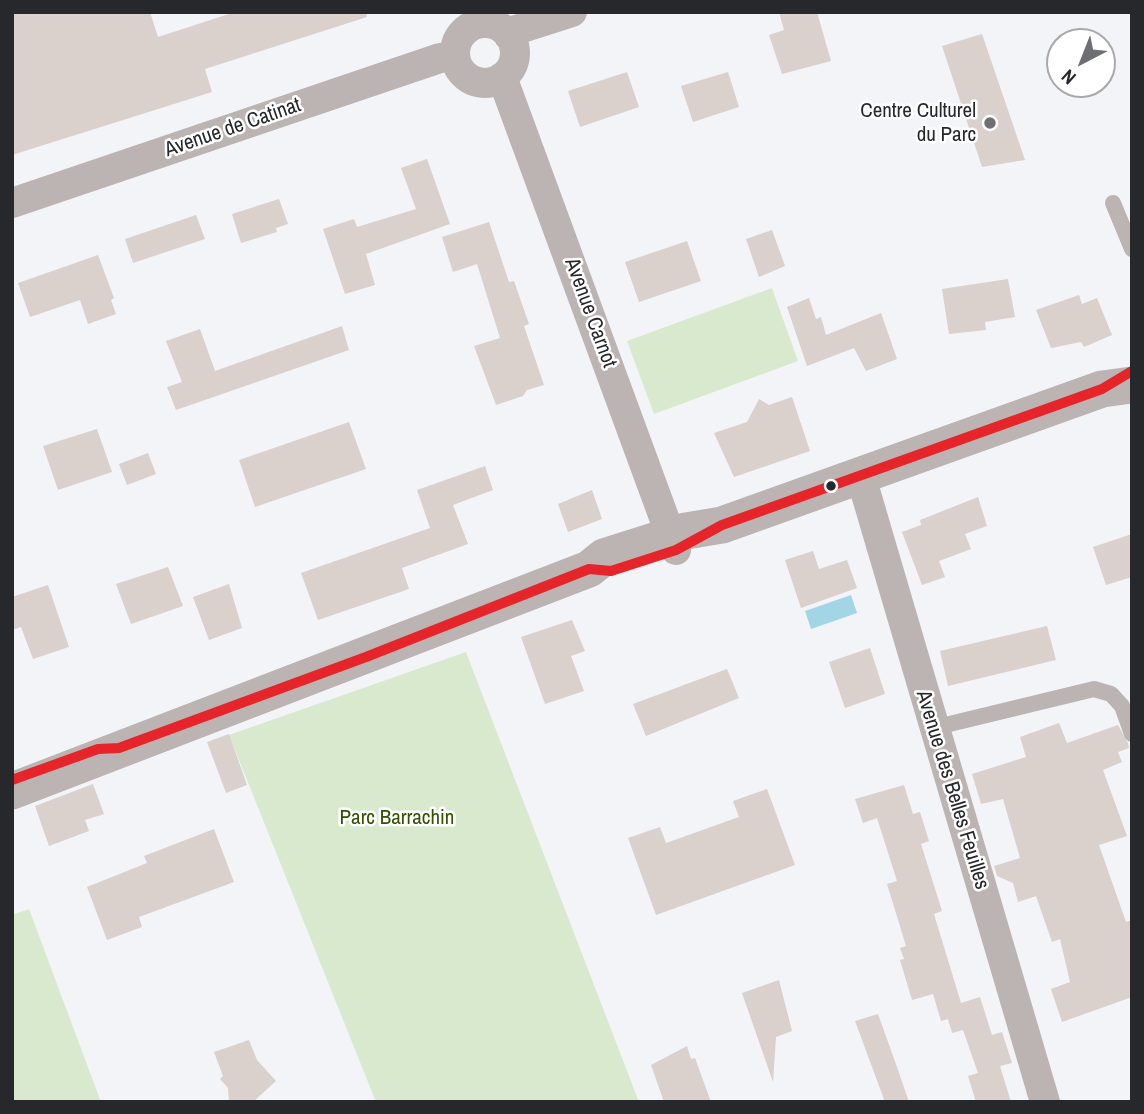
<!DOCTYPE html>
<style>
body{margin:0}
#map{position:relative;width:1144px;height:1114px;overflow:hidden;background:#f2f4f8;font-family:"Archivo Narrow",sans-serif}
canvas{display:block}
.frame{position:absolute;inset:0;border:14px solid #27282b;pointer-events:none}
.north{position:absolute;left:1046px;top:28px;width:70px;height:70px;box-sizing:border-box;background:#fff;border:2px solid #a9a9aa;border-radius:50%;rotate:222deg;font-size:19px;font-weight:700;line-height:28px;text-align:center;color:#27282b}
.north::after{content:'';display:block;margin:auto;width:24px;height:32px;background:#6e6f73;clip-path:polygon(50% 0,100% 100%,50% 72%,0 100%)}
</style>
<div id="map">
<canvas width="1144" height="1114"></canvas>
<div class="frame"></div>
<div class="north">N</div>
</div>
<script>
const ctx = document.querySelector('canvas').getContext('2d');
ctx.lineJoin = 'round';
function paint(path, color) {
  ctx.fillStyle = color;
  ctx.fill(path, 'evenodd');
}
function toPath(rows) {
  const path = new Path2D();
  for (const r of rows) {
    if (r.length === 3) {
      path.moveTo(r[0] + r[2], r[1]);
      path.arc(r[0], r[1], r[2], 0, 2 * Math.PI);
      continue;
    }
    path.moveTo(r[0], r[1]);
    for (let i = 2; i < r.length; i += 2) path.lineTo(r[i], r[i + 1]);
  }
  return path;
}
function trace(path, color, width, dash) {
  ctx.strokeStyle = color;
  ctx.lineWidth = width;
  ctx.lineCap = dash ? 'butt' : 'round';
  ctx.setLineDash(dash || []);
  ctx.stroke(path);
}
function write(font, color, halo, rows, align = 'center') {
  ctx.font = font + ' "Archivo Narrow",sans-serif';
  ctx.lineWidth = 5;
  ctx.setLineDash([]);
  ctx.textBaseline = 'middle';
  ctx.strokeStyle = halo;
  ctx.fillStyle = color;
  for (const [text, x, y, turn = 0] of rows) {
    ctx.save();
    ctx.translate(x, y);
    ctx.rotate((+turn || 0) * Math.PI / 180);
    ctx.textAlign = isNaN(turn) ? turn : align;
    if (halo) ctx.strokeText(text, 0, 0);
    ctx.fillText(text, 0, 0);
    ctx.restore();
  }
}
paint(toPath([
 [772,288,798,361,654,414,627,341],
 [466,652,639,1102,376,1102,229,735],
 [29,909,101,1102,12,1102,12,915]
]), '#d9e9ce');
paint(toPath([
 [851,595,857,613,811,629,805,611]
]), '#a2d6e6');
paint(toPath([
 [12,12,150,12,158,37,235,12,366,12,367,17,205,69,212,92,12,155],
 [779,12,817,12,831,61,782,74,769,35,784,30],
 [982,34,1025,160,982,167,942,46],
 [627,72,639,107,580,127,568,91],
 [728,72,739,107,693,122,681,86],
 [427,159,450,224,366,254,375,285,345,294,323,229,354,219,357,227,416,209,401,168],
 [279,199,288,224,276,228,277,232,241,243,232,214],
 [196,215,205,239,133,263,125,239],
 [489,222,509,282,514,281,529,324,524,326,544,385,527,390,523,396,496,405,474,346,500,338,477,264,453,272,442,237],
 [772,230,785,266,759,277,746,239],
 [687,241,701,281,639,302,625,262],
 [98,255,114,298,111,300,116,314,88,324,80,300,30,317,18,283],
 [1008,279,1015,317,985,322,986,330,949,334,942,289],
 [1079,295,1082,304,1097,298,1112,335,1084,347,1081,342,1051,348,1036,310],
 [809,298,816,319,821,317,826,335,881,313,897,359,866,371,854,348,807,366,787,307],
 [342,326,349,350,176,410,167,387,182,382,166,341,200,329,215,371],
 [792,397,810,451,734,477,714,433,747,422,759,399,769,405],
 [349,422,366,469,255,507,239,460],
 [97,429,112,472,58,490,43,446],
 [148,453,156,474,127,485,119,464],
 [485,466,493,490,453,505,468,544,402,568,409,589,318,620,301,573,430,528,417,490],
 [592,490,602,519,568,532,558,504],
 [978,497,987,526,965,534,971,549,939,561,945,577,922,585,902,532,921,525,920,520],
 [1132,534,1132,577,1106,585,1093,547],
 [813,551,819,569,847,560,857,588,801,608,785,560],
 [168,567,183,606,131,624,116,584],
 [229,584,242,628,209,640,193,597],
 [48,585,69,647,33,659,21,627,12,630,12,597],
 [572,620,585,651,571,656,584,691,545,704,521,637],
 [1047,626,1056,660,948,686,940,651],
 [870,648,885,694,845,708,829,662],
 [727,669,739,698,646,736,633,704],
 [1059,723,1067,743,1118,725,1128,743,1129,748,1118,752,1122,762,1103,770,1127,836,1099,845,1126,922,1132,920,1132,997,1062,1022,1051,989,1070,982,1060,939,1052,942,1036,896,1018,902,1013,883,997,876,994,866,1020,858,1003,799,981,804,972,774,1026,757,1020,737],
 [229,734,247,785,226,793,207,742],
 [93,784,104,814,85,820,89,831,49,846,35,806],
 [904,785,913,814,920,812,929,841,921,844,942,911,934,914,961,1003,980,997,992,1035,1002,1032,1012,1063,1000,1066,1011,1102,976,1102,968,1076,978,1073,963,1030,952,1033,948,1019,941,1021,933,994,912,1000,900,960,904,959,900,948,906,946,887,884,897,881,877,818,863,823,855,799],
 [767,789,795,865,656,915,628,838,660,827,666,843,739,817,733,801],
 [214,829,234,882,139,917,142,927,107,940,87,887,147,863,144,856],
 [779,980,792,1031,776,1037,773,1082,742,993],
 [878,1014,897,1067,909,1102,885,1102,855,1021],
 [249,1040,257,1060,276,1081,253,1102,229,1102,228,1088,220,1079,223,1076,214,1052],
 [687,1046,691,1059,695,1058,711,1102,664,1102,651,1065]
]), '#dad0cc');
trace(toPath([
 [1113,203,1132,249],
 [933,728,1094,689,1111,694,1122,706,1132,734]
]), '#bbb4b2', 16);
trace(toPath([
 [485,53,30],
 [509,36,516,30,572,12],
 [502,77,676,550],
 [12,203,440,58,455,56],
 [861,477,1045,1102]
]), '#bbb4b2', 30);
trace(toPath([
 [12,791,589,569,604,557,686,531,722,525,1102,389,1132,385]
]), '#bbb4b2', 37);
trace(toPath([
 [12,780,98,749,119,748,366,657,589,569,611,571,676,550,722,525,1102,389,1132,371]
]), '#e52529', 10);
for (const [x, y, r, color] of [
 [990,123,7,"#6e6f73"],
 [831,486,6,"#27282b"]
]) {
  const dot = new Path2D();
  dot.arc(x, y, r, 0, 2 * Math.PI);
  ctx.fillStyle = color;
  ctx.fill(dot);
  trace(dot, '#fff', 2.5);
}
write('21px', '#27282b', '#fff', [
 ["Centre Culturel",976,111],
 ["du Parc",976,135]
], 'right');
write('21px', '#27282b', '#fff', [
 ["Avenue de Catinat",233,128,-19],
 ["Avenue Carnot",590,313,70],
 ["Avenue des Belles Feuilles",952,790,73]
]);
write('21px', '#325200', '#fff', [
 ["Parc Barrachin",397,818]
]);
</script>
